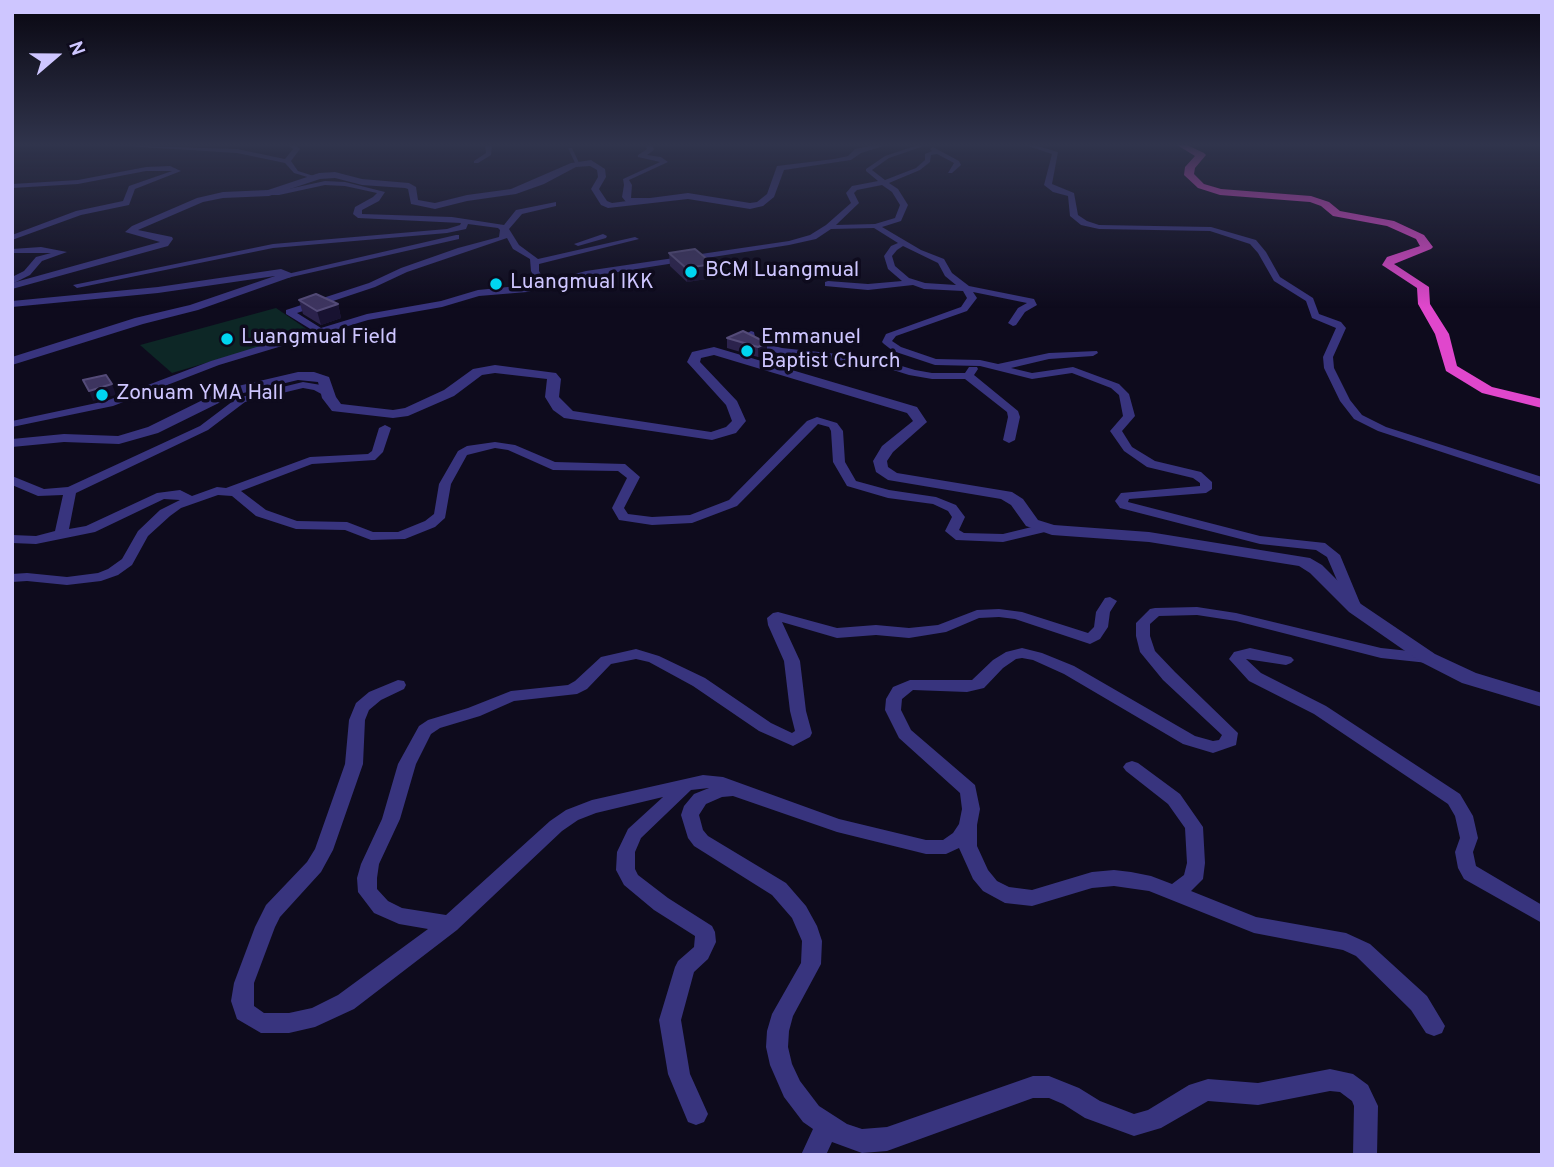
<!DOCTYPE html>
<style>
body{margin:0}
#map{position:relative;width:1554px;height:1167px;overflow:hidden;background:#0e0b1d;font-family:Overpass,sans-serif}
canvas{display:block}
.frame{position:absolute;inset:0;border:14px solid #cec6ff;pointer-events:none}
.north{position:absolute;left:21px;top:21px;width:70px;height:70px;-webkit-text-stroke:5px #0e0b1d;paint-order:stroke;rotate:70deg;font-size:19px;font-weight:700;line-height:28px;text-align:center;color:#cec6ff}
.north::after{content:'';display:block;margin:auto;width:24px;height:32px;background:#cec6ff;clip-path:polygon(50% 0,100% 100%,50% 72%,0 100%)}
</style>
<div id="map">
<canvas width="1554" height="1167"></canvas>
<div class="frame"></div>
<div class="north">N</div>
</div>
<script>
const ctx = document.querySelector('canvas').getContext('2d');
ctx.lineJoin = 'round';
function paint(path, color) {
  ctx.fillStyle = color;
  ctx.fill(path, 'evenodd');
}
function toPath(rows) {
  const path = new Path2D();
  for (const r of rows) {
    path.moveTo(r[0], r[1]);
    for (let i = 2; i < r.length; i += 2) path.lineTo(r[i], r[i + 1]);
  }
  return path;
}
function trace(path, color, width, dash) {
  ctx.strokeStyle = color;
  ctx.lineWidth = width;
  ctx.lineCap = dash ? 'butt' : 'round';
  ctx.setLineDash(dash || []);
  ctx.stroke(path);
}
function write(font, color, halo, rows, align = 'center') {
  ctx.font = font + ' Overpass,sans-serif';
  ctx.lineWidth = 7;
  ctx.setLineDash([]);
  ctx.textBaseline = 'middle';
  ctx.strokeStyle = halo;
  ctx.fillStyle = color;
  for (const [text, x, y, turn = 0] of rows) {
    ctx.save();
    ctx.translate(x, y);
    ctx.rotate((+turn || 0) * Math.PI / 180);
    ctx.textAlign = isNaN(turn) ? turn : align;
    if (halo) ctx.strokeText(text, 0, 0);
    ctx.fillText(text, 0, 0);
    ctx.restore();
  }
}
paint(toPath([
 [276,308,311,332,172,373,140,345]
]), '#0d2726');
paint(toPath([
 [109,145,237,149,285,159,293,149,288,145,295,145,300,149,291,161,298,171,317,177,314,179,294,173,285,163,237,153,109,145],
 [492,145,491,155,478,163,474,163,474,161,486,153,485,146,492,145],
 [646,145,652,145,654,150,647,155,661,157,668,162,629,180,632,185,631,198,651,198,655,200,654,202,626,202,622,197,624,185,623,179,660,162,638,157,638,155,647,149,646,145],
 [918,145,927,145,889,158,872,170,885,180,916,168,925,160,925,154,932,151,930,149,933,147,959,161,961,165,952,173,948,173,954,163,937,154,931,155,930,162,920,170,889,183,898,189,908,205,901,221,882,227,921,250,944,259,952,273,969,286,1034,299,1037,305,1025,312,1016,325,1013,326,1008,323,1018,308,1027,303,973,292,977,298,967,311,896,336,892,341,901,347,936,359,980,360,998,364,1049,353,1097,351,1098,353,1093,356,1049,359,1011,368,1032,373,1073,367,1119,384,1129,394,1135,416,1122,431,1132,447,1155,461,1201,472,1212,482,1212,489,1206,493,1129,499,1128,502,1260,536,1325,543,1340,555,1360,603,1358,606,1348,606,1327,557,1316,550,1260,544,1120,508,1115,501,1121,493,1200,486,1200,483,1193,478,1147,467,1124,451,1110,431,1123,416,1119,395,1111,388,1072,373,1032,379,980,366,935,365,893,351,884,344,882,342,886,334,961,307,967,298,963,291,924,289,913,285,868,290,825,286,825,282,828,281,868,284,902,281,888,269,884,256,891,246,898,243,874,228,831,229,816,239,789,245,586,277,527,292,479,296,442,307,368,320,219,365,113,406,12,427,12,421,106,401,211,361,312,330,286,314,286,310,369,283,401,268,458,248,499,237,500,230,498,228,468,224,466,229,447,233,273,248,77,288,73,285,273,244,447,229,460,225,461,223,358,218,353,214,355,207,373,197,377,193,345,186,325,185,279,195,262,195,259,191,279,191,325,181,345,182,385,192,379,201,362,210,362,214,452,217,504,225,516,210,556,202,556,206,522,214,509,229,519,245,538,259,635,237,639,239,539,264,539,271,545,282,586,271,789,241,810,235,826,225,851,203,846,193,852,186,878,181,866,171,866,169,885,156,918,145],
 [882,185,892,192,900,205,895,218,875,224,836,225,859,203,854,193,857,190,882,185],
 [507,238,513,249,530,259,531,271,538,284,478,290,441,301,367,314,321,328,297,313,375,287,407,272,507,238],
 [903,246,938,263,945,276,956,285,925,283,909,278,895,266,892,256,897,250,903,246],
 [1025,145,1034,145,1058,152,1052,184,1074,193,1078,215,1087,221,1099,225,1211,227,1256,240,1266,252,1280,277,1313,298,1319,314,1341,322,1346,328,1333,357,1334,368,1350,400,1362,415,1386,427,1542,477,1542,485,1378,431,1354,419,1340,401,1324,368,1323,357,1336,328,1312,318,1306,301,1274,281,1258,253,1250,244,1210,231,1099,229,1081,225,1070,216,1068,196,1053,192,1044,185,1052,154,1025,145],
 [568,148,572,148,580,165,576,165,568,148],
 [170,166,181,171,135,189,129,205,81,215,12,240,12,235,76,211,123,201,129,186,172,171,146,171,78,184,12,188,12,184,78,180,146,167,170,166],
 [603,234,607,236,606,238,578,246,574,244,603,234],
 [456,235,459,235,459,239,287,278,283,275,456,235],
 [41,247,67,252,42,261,30,275,12,284,12,277,24,271,36,257,51,253,12,253,12,249,41,247],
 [751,331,754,332,755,337,766,344,782,348,875,358,915,370,932,373,965,373,969,367,977,367,978,369,974,375,1018,411,1020,417,1015,440,1009,443,1003,440,1008,417,1007,412,965,379,932,379,909,375,874,364,781,354,760,348,747,340,746,334,751,331],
 [303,382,321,385,332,394,327,397,314,390,303,388,245,402,208,430,76,493,69,529,86,526,157,493,180,490,192,496,217,487,226,488,310,457,368,454,372,451,379,428,385,425,391,428,383,452,375,460,312,464,241,491,266,510,297,521,347,522,373,532,398,532,425,521,434,514,439,484,458,451,467,446,495,442,515,445,555,462,625,464,640,477,624,508,628,514,652,517,690,515,729,500,807,421,817,417,837,423,843,431,845,462,856,481,889,490,936,497,956,505,965,517,959,530,964,533,1003,534,1044,524,1051,528,1049,531,1003,542,956,540,945,531,952,517,948,511,933,504,888,498,847,486,833,462,831,431,829,427,818,424,737,506,692,523,652,525,619,520,612,508,627,478,618,471,553,470,508,450,495,448,467,455,451,484,445,518,435,527,405,539,371,540,345,530,296,529,256,516,232,496,218,495,181,508,170,516,148,536,132,565,118,575,101,581,67,585,27,581,12,582,12,574,27,573,67,577,98,573,108,569,122,559,138,531,160,510,180,500,164,499,95,532,36,544,12,543,12,535,36,536,55,531,63,495,38,496,12,485,12,476,44,489,68,487,200,426,237,398,303,382],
 [1110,597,1117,601,1110,612,1108,627,1100,639,1090,644,1015,619,999,617,979,618,946,632,909,638,876,635,837,638,782,622,800,661,806,711,812,733,810,737,793,746,759,731,693,686,649,662,636,659,611,664,587,689,577,694,514,701,480,716,440,728,431,734,416,764,400,819,379,864,377,878,377,889,388,901,402,908,446,915,550,821,566,810,592,800,703,775,723,777,839,819,926,840,943,840,953,833,959,824,962,809,960,793,899,738,885,710,886,699,893,687,910,680,972,680,993,660,1006,652,1022,648,1042,653,1074,666,1195,736,1213,741,1219,740,1222,735,1163,680,1140,652,1136,636,1136,623,1150,609,1155,608,1197,607,1236,613,1381,648,1428,653,1433,655,1436,658,1433,661,1428,663,1381,658,1236,621,1197,615,1159,616,1150,624,1150,636,1155,651,1175,672,1238,733,1236,745,1213,753,1183,744,1064,674,1033,660,1022,658,1016,659,1003,668,984,688,967,692,913,690,902,699,901,710,911,730,975,785,980,809,977,825,977,846,988,870,997,881,1009,887,1032,890,1092,872,1114,870,1131,872,1151,876,1172,884,1184,875,1187,863,1185,828,1168,804,1126,771,1123,767,1126,763,1132,761,1138,763,1180,794,1203,827,1205,863,1203,879,1191,891,1256,917,1346,933,1370,944,1427,996,1445,1026,1442,1033,1434,1036,1426,1033,1411,1010,1356,956,1343,950,1254,933,1149,891,1114,886,1092,888,1032,906,1005,903,983,891,973,879,959,848,946,854,926,854,837,832,733,796,722,797,706,804,699,815,703,830,708,836,786,883,806,906,817,926,822,941,821,964,793,1016,789,1031,788,1047,792,1064,800,1081,819,1106,847,1124,862,1129,887,1127,1033,1076,1049,1076,1079,1088,1100,1101,1134,1114,1148,1110,1189,1085,1208,1079,1258,1083,1330,1069,1353,1074,1368,1085,1378,1106,1377,1155,1353,1155,1354,1106,1352,1101,1340,1092,1330,1091,1258,1105,1208,1101,1161,1128,1134,1136,1085,1118,1063,1104,1049,1098,1033,1098,887,1151,862,1153,832,1142,826,1155,801,1155,813,1129,803,1122,784,1097,770,1065,766,1047,767,1031,772,1014,801,963,802,941,792,918,772,895,694,846,688,838,681,815,684,806,694,794,709,788,691,790,641,838,635,852,635,869,638,875,668,898,712,926,715,932,716,942,708,959,694,972,681,1020,690,1074,708,1114,704,1122,696,1125,688,1122,668,1074,659,1020,675,967,678,961,694,947,695,936,654,910,624,885,616,870,617,852,628,829,663,797,596,813,578,820,562,831,457,930,354,1009,315,1027,289,1033,261,1033,237,1019,231,1001,234,983,255,927,266,905,307,862,315,849,345,764,349,720,356,703,369,692,398,680,404,681,406,685,404,689,381,700,369,710,365,720,363,764,333,850,321,872,280,917,275,927,254,983,254,1006,264,1013,289,1013,312,1008,338,995,428,929,399,924,374,913,358,892,357,878,361,864,382,819,398,764,419,726,428,720,468,708,511,691,568,685,575,681,601,657,636,649,659,656,705,678,771,723,792,733,795,731,790,711,784,661,768,625,767,618,773,613,778,612,837,628,876,625,909,628,938,625,977,610,999,609,1022,612,1088,633,1094,627,1096,612,1105,598,1110,597],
 [1250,648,1291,657,1294,660,1291,663,1286,665,1246,659,1261,673,1326,706,1460,794,1473,816,1478,838,1473,852,1476,866,1542,905,1542,923,1464,879,1458,868,1455,852,1460,838,1455,816,1448,804,1314,714,1249,681,1229,659,1234,652,1250,648]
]), '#38347e');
paint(toPath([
 [874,145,887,145,861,153,851,160,784,170,774,197,763,206,750,209,688,199,608,208,601,205,591,189,598,177,597,170,590,166,576,167,544,184,516,194,467,201,435,209,411,204,408,189,405,188,362,185,335,178,320,179,269,196,223,198,203,202,138,230,172,237,173,239,168,246,12,289,12,283,160,242,125,232,132,226,197,198,223,192,268,190,319,173,335,172,362,179,409,183,416,187,418,200,435,203,467,195,511,189,571,163,591,160,605,169,606,177,599,189,607,201,612,203,688,193,750,203,757,202,767,194,777,166,834,159,848,156,855,149,874,145],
 [281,269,291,273,291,277,198,310,143,324,12,365,12,357,135,318,190,305,275,276,158,293,12,307,12,301,158,287,281,269],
 [714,347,917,407,927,422,893,452,887,461,888,467,897,473,1012,492,1023,499,1038,520,1054,525,1149,532,1310,558,1322,565,1361,604,1435,654,1476,673,1542,693,1542,707,1462,683,1421,662,1349,612,1310,573,1299,566,1149,542,1052,535,1026,526,1011,505,1001,499,888,480,876,472,873,461,882,446,913,421,907,413,714,355,701,358,700,362,737,401,746,421,736,433,712,440,564,418,553,410,545,397,547,379,495,373,482,375,454,396,408,416,393,418,332,411,322,398,318,382,298,380,235,395,158,433,119,444,64,442,12,447,12,439,64,434,118,436,148,427,225,389,298,372,314,372,329,377,336,397,341,404,393,410,405,408,444,390,473,369,495,365,556,373,561,379,559,397,573,411,711,432,726,427,732,421,726,405,687,362,692,352,714,347]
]), '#38347e');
paint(toPath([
 [1177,145,1187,145,1204,153,1206,155,1195,168,1194,174,1204,184,1221,189,1311,196,1329,202,1340,211,1394,221,1424,235,1433,247,1431,249,1394,264,1429,287,1430,304,1449,334,1457,366,1492,387,1542,399,1542,408,1482,393,1446,371,1435,334,1418,304,1417,288,1382,265,1387,257,1420,246,1416,239,1387,226,1333,216,1321,206,1310,202,1220,195,1198,188,1184,175,1185,167,1195,156,1177,145]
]), '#e047cc');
paint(toPath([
 [669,253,713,264,713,278,687,282,670,266],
 [299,300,338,304,341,318,321,325,303,314],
 [743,331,767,353,758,357,727,348,727,338]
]), '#2b224c');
paint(toPath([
 [713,264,713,278,687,282,686,268],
 [338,304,341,318,321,325,317,311],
 [767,343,767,353,758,357,758,347],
 [112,384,116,395,93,401,89,391]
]), '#181231');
const building = toPath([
 [695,249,713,264,686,268,669,253,695,249],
 [316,294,338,304,317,311,299,300,316,294],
 [743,331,767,343,758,347,727,338,743,331],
 [106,375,112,384,89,391,83,380,106,375]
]);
paint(building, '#3d345f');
trace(building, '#544b78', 2);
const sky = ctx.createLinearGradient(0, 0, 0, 308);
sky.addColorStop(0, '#080610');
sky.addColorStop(0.47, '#30344c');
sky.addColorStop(1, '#30344c00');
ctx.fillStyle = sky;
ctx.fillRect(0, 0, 1554, 308);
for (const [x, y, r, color] of [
 [691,272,7,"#00d5f1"],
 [496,284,7,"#00d5f1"],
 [227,339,7,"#00d5f1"],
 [747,351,7,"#00d5f1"],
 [102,395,7,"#00d5f1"]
]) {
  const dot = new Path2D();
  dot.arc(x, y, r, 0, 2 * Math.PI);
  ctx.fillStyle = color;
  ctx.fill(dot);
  trace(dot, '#0e0b1d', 2.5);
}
write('21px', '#cec6ff', '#0e0b1d', [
 ["BCM Luangmual",705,272],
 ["Luangmual IKK",510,284],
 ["Luangmual Field",241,339],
 ["Emmanuel",761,339],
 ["Baptist Church",761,363],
 ["Zonuam YMA Hall",116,395]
], 'left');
</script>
